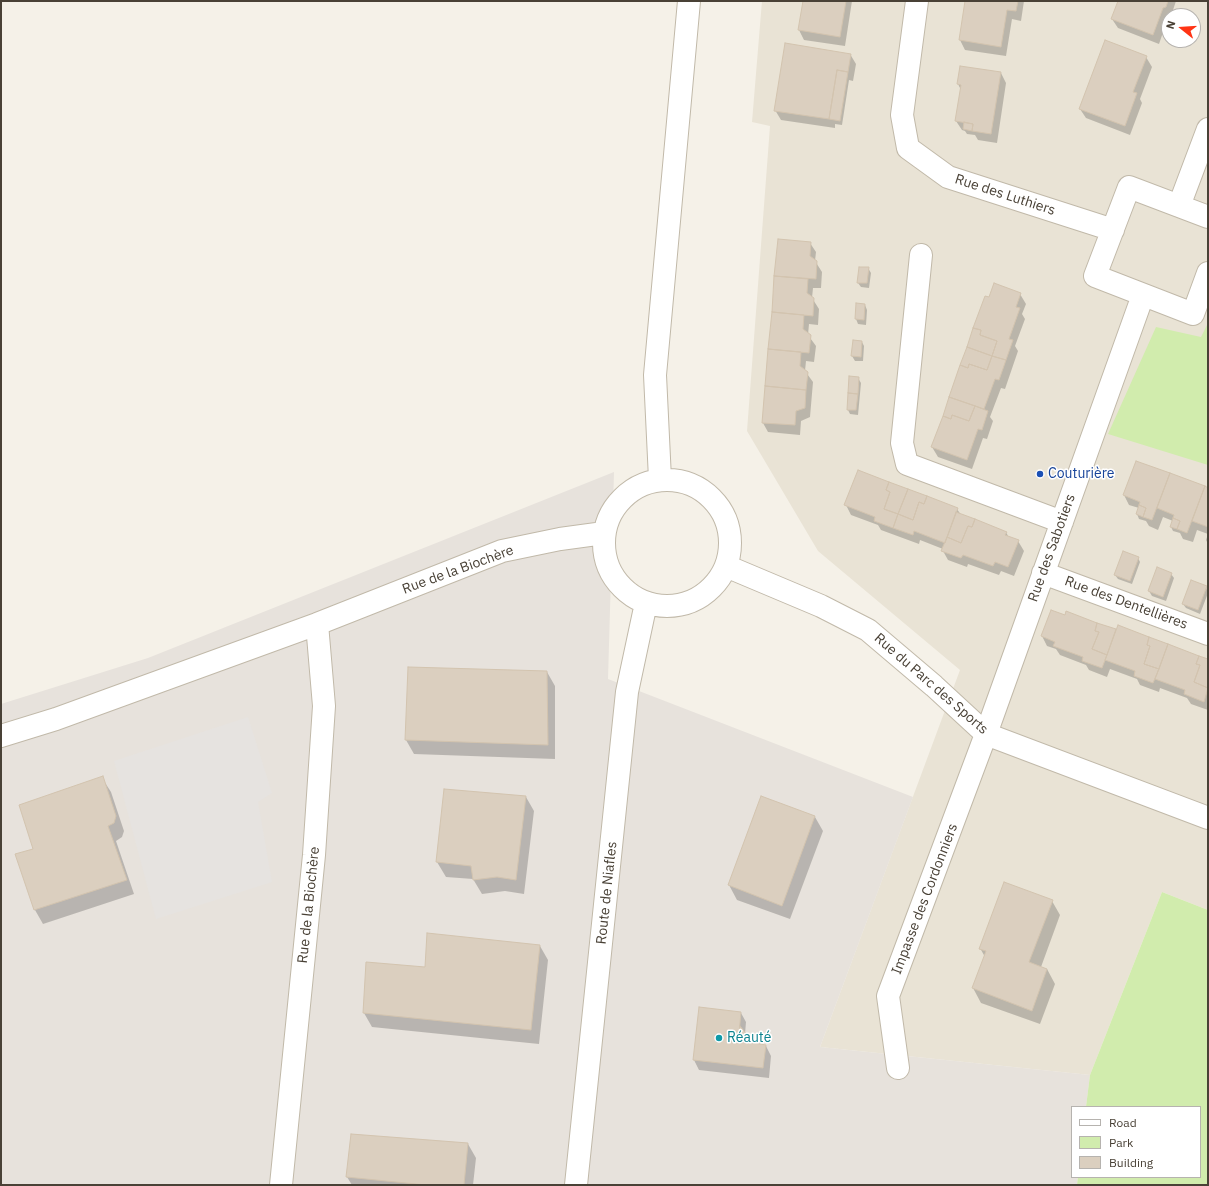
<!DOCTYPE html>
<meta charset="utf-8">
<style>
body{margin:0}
#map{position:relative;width:1209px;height:1186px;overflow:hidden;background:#f5f1e8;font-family:"IBM Plex Sans",sans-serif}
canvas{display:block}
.frame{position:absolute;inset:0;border:2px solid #494136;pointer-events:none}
.legend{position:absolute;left:1071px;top:1106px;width:130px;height:72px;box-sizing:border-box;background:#fff;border:1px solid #b6b3af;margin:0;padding:5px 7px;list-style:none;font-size:12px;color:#494136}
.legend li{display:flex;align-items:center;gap:8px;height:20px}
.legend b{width:20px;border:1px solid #b6b3af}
.north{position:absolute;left:1161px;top:8px;width:40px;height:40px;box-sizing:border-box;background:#fff;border:1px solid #b6b3af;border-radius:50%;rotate:287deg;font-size:11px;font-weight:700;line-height:16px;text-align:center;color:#494136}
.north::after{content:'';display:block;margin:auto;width:14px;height:18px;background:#ff3415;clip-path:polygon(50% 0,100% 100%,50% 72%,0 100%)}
</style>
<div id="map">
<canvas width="1209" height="1186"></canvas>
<div class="frame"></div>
<ul class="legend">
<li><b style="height:5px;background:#fff"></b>Road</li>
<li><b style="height:11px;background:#d1ecad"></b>Park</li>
<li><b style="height:11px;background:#dbcfbf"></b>Building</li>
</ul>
<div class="north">N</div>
</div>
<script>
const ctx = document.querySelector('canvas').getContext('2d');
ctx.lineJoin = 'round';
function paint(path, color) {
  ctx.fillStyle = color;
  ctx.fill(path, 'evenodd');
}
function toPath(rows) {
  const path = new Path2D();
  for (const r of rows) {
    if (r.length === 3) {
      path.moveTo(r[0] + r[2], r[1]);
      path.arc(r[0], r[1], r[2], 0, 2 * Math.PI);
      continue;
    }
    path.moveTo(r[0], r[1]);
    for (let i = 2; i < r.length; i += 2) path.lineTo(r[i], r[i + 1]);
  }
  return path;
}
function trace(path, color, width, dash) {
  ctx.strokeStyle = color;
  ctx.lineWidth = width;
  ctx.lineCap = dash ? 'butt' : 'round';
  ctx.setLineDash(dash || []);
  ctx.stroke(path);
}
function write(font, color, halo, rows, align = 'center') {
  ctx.font = font + ' "IBM Plex Sans",sans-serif';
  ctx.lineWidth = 3;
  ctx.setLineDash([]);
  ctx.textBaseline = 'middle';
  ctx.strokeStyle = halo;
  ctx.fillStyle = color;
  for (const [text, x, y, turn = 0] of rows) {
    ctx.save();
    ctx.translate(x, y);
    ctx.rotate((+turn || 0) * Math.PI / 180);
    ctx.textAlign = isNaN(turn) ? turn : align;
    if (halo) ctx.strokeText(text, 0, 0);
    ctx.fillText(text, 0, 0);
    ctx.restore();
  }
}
paint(toPath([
 [762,1,1208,1,1208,910,1162,892,1090,1075,820,1047,960,670,818,551,747,431,770,126,752,122],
 [1169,16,1193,16,1193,40,1169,40]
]), '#e9e3d5');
paint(toPath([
 [614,472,608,679,913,797,820,1047,1090,1075,1086,1107,1072,1107,1072,1177,1078,1177,1077,1185,1,1185,1,704,148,658]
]), '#e7e2dc');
paint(toPath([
 [1208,323,1208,465,1108,434,1156,327,1201,337],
 [1162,892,1208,910,1208,1185,1077,1185,1078,1177,1200,1177,1200,1107,1086,1107,1090,1075]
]), '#d1ecad');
paint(toPath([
 [248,717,272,793,258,802,272,882,156,919,114,761]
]), '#e6e3e0');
paint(toPath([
 [804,1,852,1,845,46,804,40,799,30],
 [966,1,1024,1,1021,21,1012,19,1006,56,965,50,960,40],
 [1119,1,1176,1,1171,16,1169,16,1168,18,1159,44,1118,28,1112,19],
 [850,54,856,64,853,81,849,80,842,125,835,124,835,128,781,120,775,110],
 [1146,57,1152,67,1140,99,1142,103,1130,135,1086,118,1080,109],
 [960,67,1001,73,1006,83,997,143,978,140,975,135,967,134,965,131,962,130,956,121,961,90,958,84],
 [779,240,810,243,816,252,815,261,822,272,821,288,813,288,812,298,819,309,818,325,809,324,808,335,816,346,814,362,806,361,805,371,813,382,810,417,801,421,800,435,768,432,763,423],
 [868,268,871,273,869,288,861,287,858,283],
 [1020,294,1026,304,1022,314,1025,319,1015,346,1018,351,1005,389,1001,388,990,417,993,421,987,439,983,438,972,469,938,457,932,447,952,400,950,397,989,299],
 [857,304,865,305,867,310,866,325,858,324,856,319],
 [862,342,864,346,863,361,855,361,852,356],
 [858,378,861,383,858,415,850,414,848,410],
 [1136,462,1208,489,1208,544,1206,540,1208,534,1197,530,1193,542,1183,539,1180,533,1173,531,1171,527,1173,521,1163,517,1158,530,1149,526,1146,521,1139,519,1137,514,1139,508,1129,505,1124,495],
 [846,505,957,509,961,515,1006,532,1009,538,1018,541,1024,551,1014,576,1001,571,999,575,968,564,967,567,948,560,943,551,943,549,920,540,919,544,881,530,878,525,851,515],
 [1138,558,1140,562,1132,584,1118,579,1115,575],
 [1171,574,1174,578,1166,601,1152,596,1149,591],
 [1206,587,1208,593,1200,614,1186,608,1183,604],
 [1051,611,1065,616,1097,624,1208,660,1208,710,1191,704,1187,698,1160,688,1159,692,1140,685,1137,679,1110,669,1107,677,1089,670,1086,665,1060,655,1056,649,1047,646,1042,636],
 [547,672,555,686,555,759,414,754,406,740],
 [102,778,111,792,124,831,122,837,116,841,134,894,43,924,35,910,16,855,35,849],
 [445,790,526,797,534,811,524,894,505,891,482,894,473,879,446,877,437,862],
 [815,817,823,831,790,919,737,900,729,885],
 [1052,901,1060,915,1041,967,1047,969,1055,984,1040,1024,981,1003,973,988,985,957,980,948],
 [540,946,548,960,539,1044,372,1027,364,1013,426,968],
 [741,1013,746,1022,745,1034,753,1044,766,1046,771,1056,769,1078,699,1070,694,1060],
 [352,1135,468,1144,476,1158,473,1185,352,1185,347,1177]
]), '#0003');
const building = toPath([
 [803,1,846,1,840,37,798,30,803,1],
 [965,1,1018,1,1016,11,1007,10,1001,47,959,40,965,1],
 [1118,1,1168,1,1166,7,1163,8,1153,35,1111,19,1118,1],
 [1105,40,1147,56,1133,92,1137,93,1125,126,1079,109,1105,40],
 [785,43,851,54,848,72,837,70,829,119,774,111,785,43],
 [960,66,1001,72,991,134,972,131,973,124,955,121,961,85,957,84,960,66],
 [837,70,848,72,840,121,829,119,837,70],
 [964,122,973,124,972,131,963,129,964,122],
 [778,239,811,242,810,256,817,261,816,279,774,276,778,239],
 [859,267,869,267,867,283,857,283,859,267],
 [774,276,808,279,807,293,814,298,813,316,772,312,774,276],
 [994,283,1021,293,1016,307,1020,308,1009,339,1013,340,1006,360,992,356,997,341,980,335,981,330,973,328,985,296,989,297,994,283],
 [856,303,865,304,864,320,855,319,856,303],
 [772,312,804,315,803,329,811,335,809,353,768,349,772,312],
 [973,328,981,330,980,335,997,341,992,356,967,347,973,328],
 [853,340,862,341,861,357,851,356,853,340],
 [967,347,992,356,987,370,969,364,968,368,960,365,967,347],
 [768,349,801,352,800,366,808,372,806,390,765,386,768,349],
 [992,356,1006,360,999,380,995,379,984,409,949,397,960,365,968,368,969,364,987,370,992,356],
 [849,376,859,377,858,394,848,393,849,376],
 [765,386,806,390,805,408,796,411,795,425,762,423,765,386],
 [848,393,858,394,856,410,847,410,848,393],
 [949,397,975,406,969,421,952,415,951,419,943,416,949,397],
 [975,406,988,411,982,430,978,429,967,460,931,447,943,416,951,419,952,415,969,421,975,406],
 [1136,461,1170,473,1152,520,1143,517,1146,508,1139,505,1140,502,1123,495,1136,461],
 [858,470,889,482,886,490,890,492,884,509,898,514,893,528,874,521,875,517,844,505,858,470],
 [1170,473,1205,486,1187,533,1177,529,1180,521,1173,518,1174,515,1157,508,1170,473],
 [889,482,908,489,898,514,884,509,890,492,886,490,889,482],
 [1205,486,1208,488,1208,527,1192,521,1205,486],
 [908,489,927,496,924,504,919,502,913,520,898,514,908,489],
 [927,496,958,508,945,543,914,531,913,535,893,528,898,514,913,520,919,502,924,504,927,496],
 [1139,505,1146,508,1143,517,1136,514,1139,505],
 [956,512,975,519,972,527,968,526,961,543,947,537,956,512],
 [1173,518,1180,521,1177,529,1170,527,1173,518],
 [975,519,1007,532,1005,535,1019,540,1008,567,995,562,993,566,963,555,961,558,941,551,947,537,961,543,968,526,972,527,975,519],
 [1123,551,1139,557,1130,581,1114,575,1123,551],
 [1157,567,1172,573,1163,597,1148,591,1157,567],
 [1191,580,1207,586,1198,610,1182,604,1191,580],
 [1051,610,1065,615,1066,611,1097,623,1095,631,1099,632,1092,649,1107,655,1102,668,1082,661,1083,657,1053,646,1055,642,1041,636,1051,610],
 [1097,623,1116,629,1107,655,1092,649,1099,632,1095,631,1097,623],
 [1118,625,1149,637,1147,645,1150,646,1144,664,1159,669,1153,683,1134,676,1135,671,1105,660,1118,625],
 [1149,637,1168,644,1159,669,1144,664,1150,646,1147,645,1149,637],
 [1168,644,1199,656,1196,664,1200,665,1194,682,1208,688,1204,702,1184,694,1185,690,1155,679,1168,644],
 [1199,656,1208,659,1208,688,1194,682,1200,665,1196,664,1199,656],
 [408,667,547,671,548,745,405,740,408,667],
 [103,776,116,816,114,823,108,826,127,880,34,910,15,854,33,849,19,805,103,776],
 [444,789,526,796,516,880,497,877,473,880,471,866,436,862,444,789],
 [761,796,815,816,782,906,728,885,761,796],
 [1004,882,1053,900,1029,962,1047,969,1032,1011,972,988,986,951,979,949,1004,882],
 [427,933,540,945,531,1030,363,1013,366,962,425,967,427,933],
 [699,1007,741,1012,739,1034,743,1039,748,1036,754,1043,766,1045,763,1068,693,1060,699,1007],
 [740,1026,748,1036,743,1039,739,1034,740,1026],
 [351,1134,468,1143,464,1185,426,1185,346,1177,351,1134]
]);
paint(building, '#dbcfbf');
trace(building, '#d3c4af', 1);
const minor = toPath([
 [917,1,902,115,908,148,948,177,1113,230],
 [1179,206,1208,129],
 [1208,217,1129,187,1095,276,1193,314,1208,273],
 [921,255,902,443,907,464,1062,522],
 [660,479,655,375,689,1],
 [667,543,63],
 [726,566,821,606,868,630,934,686,986,734,1208,818],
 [1043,573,1208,634],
 [1,736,56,719,317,624,502,551,560,539,604,533],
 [898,1068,888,996,986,734,1143,295],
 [281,1185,314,855,324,706,317,624],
 [576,1185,627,692,646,603]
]);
trace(minor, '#c1b9a9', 24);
trace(minor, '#fff', 22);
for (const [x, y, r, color] of [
 [1040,474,4,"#1a4fb4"],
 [719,1038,4,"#0f9aa8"]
]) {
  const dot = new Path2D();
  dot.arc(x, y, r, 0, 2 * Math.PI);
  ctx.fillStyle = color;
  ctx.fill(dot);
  trace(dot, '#fff', 1.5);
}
write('14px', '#494136', '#fff', [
 ["Rue des Luthiers",1005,195,18],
 ["Rue des Sabotiers",1052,548,-70],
 ["Rue de la Biochère",458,570,-20],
 ["Rue des Dentellières",1126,603,20],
 ["Rue du Parc des Sports",931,684,41],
 ["Route de Niafles",607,893,-84],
 ["Impasse des Cordonniers",925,899,-69],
 ["Rue de la Biochère",309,905,-84]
]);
write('14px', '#164399', '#fff', [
 ["Couturière",1048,474]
], 'left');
write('14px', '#0d838f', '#fff', [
 ["Réauté",727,1038]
], 'left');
</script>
